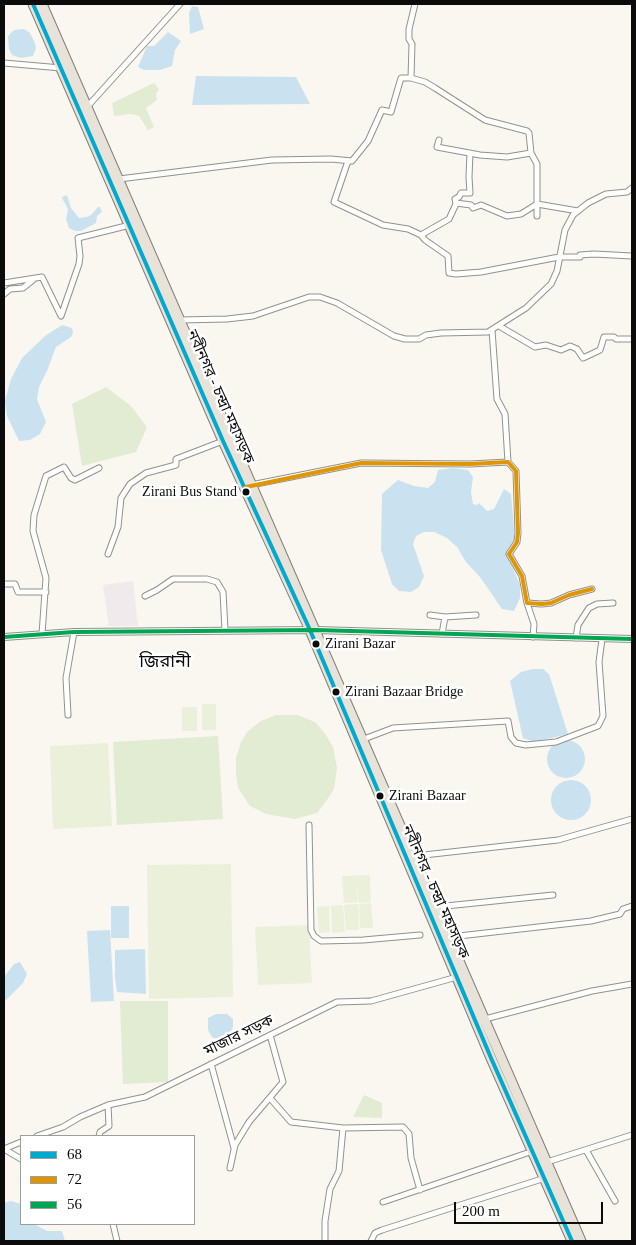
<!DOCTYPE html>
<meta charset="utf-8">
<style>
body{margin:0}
#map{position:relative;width:636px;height:1245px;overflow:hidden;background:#f9f7f0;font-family:"Times New Roman",serif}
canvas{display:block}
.frame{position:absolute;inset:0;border:5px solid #0b0b0b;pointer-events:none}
.legend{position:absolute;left:20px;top:1135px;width:175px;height:90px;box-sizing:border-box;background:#fff;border:1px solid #9d9d9d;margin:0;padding:6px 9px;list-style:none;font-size:15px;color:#0b0b0b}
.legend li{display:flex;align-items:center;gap:10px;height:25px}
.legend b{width:25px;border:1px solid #9d9d9d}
.scale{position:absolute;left:454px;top:1202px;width:149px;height:22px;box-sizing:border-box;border:2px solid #0b0b0b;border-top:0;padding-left:6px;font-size:15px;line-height:18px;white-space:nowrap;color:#0b0b0b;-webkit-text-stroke:4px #fff;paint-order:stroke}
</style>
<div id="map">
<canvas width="636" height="1245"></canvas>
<div class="frame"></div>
<ul class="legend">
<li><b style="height:6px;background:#00a9ce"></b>68</li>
<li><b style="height:6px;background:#df9601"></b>72</li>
<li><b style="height:6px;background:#00a651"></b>56</li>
</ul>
<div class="scale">200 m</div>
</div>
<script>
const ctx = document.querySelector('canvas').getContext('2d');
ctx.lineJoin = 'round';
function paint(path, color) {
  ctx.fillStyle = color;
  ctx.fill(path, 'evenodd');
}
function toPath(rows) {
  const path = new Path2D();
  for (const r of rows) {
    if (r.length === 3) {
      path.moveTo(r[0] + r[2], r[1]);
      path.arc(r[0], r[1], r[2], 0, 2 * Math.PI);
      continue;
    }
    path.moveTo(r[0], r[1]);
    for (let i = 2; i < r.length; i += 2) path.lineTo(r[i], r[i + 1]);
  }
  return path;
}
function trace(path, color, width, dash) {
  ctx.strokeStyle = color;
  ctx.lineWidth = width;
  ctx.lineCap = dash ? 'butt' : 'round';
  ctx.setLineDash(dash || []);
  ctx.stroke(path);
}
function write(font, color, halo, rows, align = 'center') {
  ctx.font = font + ' "Times New Roman","Noto Sans Bengali",serif';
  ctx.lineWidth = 5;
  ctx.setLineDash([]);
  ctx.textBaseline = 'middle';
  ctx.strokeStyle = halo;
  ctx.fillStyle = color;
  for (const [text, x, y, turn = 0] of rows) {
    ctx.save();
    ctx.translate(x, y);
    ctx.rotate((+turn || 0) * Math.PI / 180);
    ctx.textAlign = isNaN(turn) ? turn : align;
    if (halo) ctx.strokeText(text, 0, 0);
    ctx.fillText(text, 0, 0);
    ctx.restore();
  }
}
paint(toPath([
 [133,581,138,626,109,626,103,585]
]), '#f0eaec');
paint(toPath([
 [154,83,159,89,156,94,157,100,146,108,154,127,148,130,139,116,131,114,114,116,112,103],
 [106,387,131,406,147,427,136,452,82,466,72,404],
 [276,715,297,715,315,722,326,735,333,747,337,768,334,789,327,800,317,813,295,819,266,814,250,806,238,788,236,772,236,758,241,742,247,732,261,721],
 [218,736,223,819,117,825,113,742],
 [120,1001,168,1001,168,1082,123,1084],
 [364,1095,382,1103,382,1118,353,1117]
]), '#e2ecd2');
paint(toPath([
 [202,704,216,704,216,730,202,730],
 [182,707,197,707,197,731,182,731],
 [108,743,112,826,53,829,50,746],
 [231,864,233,997,149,999,147,865],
 [370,875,371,902,359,903,357,881,358,902,344,903,342,876],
 [371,903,373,928,360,928,359,904],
 [358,904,359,930,346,930,344,905],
 [343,905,345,932,332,933,331,906],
 [329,906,330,932,319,933,317,907],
 [309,925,312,983,258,985,255,927]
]), '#ebf0db');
paint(toPath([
 [192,6,198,7,204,29,190,34,189,13],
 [24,29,30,33,34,41,36,48,33,56,21,58,12,55,9,49,8,36,14,30],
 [168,32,181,41,175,50,172,66,160,70,144,70,138,67,147,46,154,46],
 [196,76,296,77,310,104,192,105],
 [67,195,71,208,79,218,87,217,91,215,98,207,100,207,102,212,97,216,96,223,81,231,75,231,69,228,66,219,68,209,62,198,64,196],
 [62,325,72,328,73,333,71,337,56,347,47,371,39,387,37,399,46,422,40,434,30,440,19,441,7,416,5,401,11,379,22,358,45,336],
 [453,468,468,470,473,477,471,492,473,504,477,505,479,503,487,511,494,509,504,489,511,494,515,538,507,554,520,585,520,598,514,611,502,609,480,577,466,562,457,547,447,538,434,532,424,532,416,536,413,544,424,576,419,587,411,592,399,591,392,584,381,550,382,494,398,480,414,486,428,488,435,482,438,470],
 [533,669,543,669,549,674,568,734,535,742,523,738,510,681,521,672],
 [566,759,19],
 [571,800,20],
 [111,906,129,906,129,938,111,938],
 [110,930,114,1001,91,1002,87,931],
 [145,949,146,994,117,992,115,978,115,950],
 [20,962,27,974,23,983,4,1002,4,977,14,964],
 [216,1014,227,1014,233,1019,233,1027,229,1035,219,1040,212,1037,208,1030,208,1018],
 [11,1201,21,1204,21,1224,34,1224,47,1231,62,1231,65,1241,4,1241,4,1203]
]), '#cae2ef');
const minor = toPath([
 [4,63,61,68],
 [411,78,425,82,435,88,485,120,527,131,529,133,531,153,537,164,537,216],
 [87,107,180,4],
 [439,140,437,147,480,155,507,157,531,153],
 [348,161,334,202,383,225,408,229,421,235,449,219,456,204,455,199,459,197,461,193,470,193,469,177,470,153],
 [119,179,272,160,331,159,352,161,368,141,382,110,391,112,401,78,411,78,412,44,409,39,409,29,415,4],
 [456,203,471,205,473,208,481,205,507,216,521,214,537,204,578,211],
 [421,235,425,240,448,256,449,273,456,274,481,272,559,257,580,257,580,255,594,254,632,256],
 [4,283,42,277,61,316,79,264,80,256,78,238,130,225],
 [4,294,10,289,23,288,33,280],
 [180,320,227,319,253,316,309,297,320,297,337,303,394,336,405,339,419,339,426,335,441,333,488,332,526,308,551,284,557,271,565,230,573,215,588,203,606,194,627,192,632,188],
 [499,326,535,347,546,345,561,350,570,346,577,349,583,358,600,350,604,337,614,337,616,339,632,339],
 [492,330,497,399,505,414,508,462],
 [251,485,361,463,470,464,508,462,516,471,518,533,517,542,509,554,522,576,527,603,542,604,551,603,569,595,592,589],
 [108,554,118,527,121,498,130,484,146,473,176,465,176,459,223,441],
 [4,584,15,584,18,592,46,592],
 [145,596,157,590,173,579,207,579,217,582,223,592,225,630],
 [527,603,534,624,533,637],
 [430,615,445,617],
 [42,634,46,578,33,531,34,515,46,476,64,467,71,478,75,480,99,468],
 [442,634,445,617,476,615],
 [576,638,578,625,589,608,597,604,613,603],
 [68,715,66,678,74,632],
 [364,739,393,728,508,721,511,737,516,743,526,745,556,742,598,726,603,716,599,662,602,639],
 [309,825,311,930,314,936,321,941,363,940,420,935],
 [415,856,558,840,632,819],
 [436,907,553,895],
 [450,937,591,921,620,914,623,909,632,906],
 [485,1019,592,991,632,984],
 [211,1064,234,1148],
 [270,1098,291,1122,343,1128,403,1127,409,1134,411,1158,420,1190],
 [37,1136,63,1127,80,1117,108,1105,145,1097,337,1002,371,1001,457,977],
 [99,1136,100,1132,109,1126,108,1105],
 [4,1149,21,1159],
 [4,1149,21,1142],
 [586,1150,615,1201],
 [547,1162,632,1135],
 [230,1168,235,1145,249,1122,283,1082,270,1035],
 [383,1202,533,1151],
 [113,1224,117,1241],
 [325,1241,325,1221,330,1189,339,1171,343,1128],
 [371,1241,375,1233,382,1230,545,1178]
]);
const tertiary = toPath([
 [4,637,74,632,316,630,632,639]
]);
const trunk = toPath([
 [33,4,223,441,310,630,491,1058,572,1241],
 [42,4,581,1241]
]);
trace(minor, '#92918e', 7);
trace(tertiary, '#92918e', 8);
trace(trunk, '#7f7f7b', 11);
trace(minor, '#fefefd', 5);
trace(tertiary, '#fefefd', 6);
trace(trunk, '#e8e2d8', 9);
trace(toPath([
 [33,4,223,441,310,630,491,1058,572,1241]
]), '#00a9ce', 4);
trace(toPath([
 [246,487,361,463,470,464,508,462,516,471,518,533,517,542,509,554,522,576,527,603,542,604,551,603,569,595,592,589]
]), '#df9601', 4);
trace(toPath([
 [4,637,74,632,316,630,632,639]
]), '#00a651', 4);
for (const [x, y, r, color] of [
 [246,492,4.5,"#0b0b0b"],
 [316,644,4.5,"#0b0b0b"],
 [336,692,4.5,"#0b0b0b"],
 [380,796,4.5,"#0b0b0b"]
]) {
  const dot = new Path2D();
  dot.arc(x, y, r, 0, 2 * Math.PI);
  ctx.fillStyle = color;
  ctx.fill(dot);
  trace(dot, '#fff', 2);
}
write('14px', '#0b0b0b', '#fff', [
 ["Zirani Bus Stand",237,492,"right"],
 ["Zirani Bazar",325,644],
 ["Zirani Bazaar Bridge",345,692],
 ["Zirani Bazaar",389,796]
], 'left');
write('15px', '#0b0b0b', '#fff', [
 ["নবীনগর - চন্দ্রা মহাসড়ক",220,397,66],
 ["নবীনগর - চন্দ্রা মহাসড়ক",435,892,66],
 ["মাজার সড়ক",239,1036,-26]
]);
write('18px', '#0b0b0b', '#fff', [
 ["জিরানী",165,662]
]);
</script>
